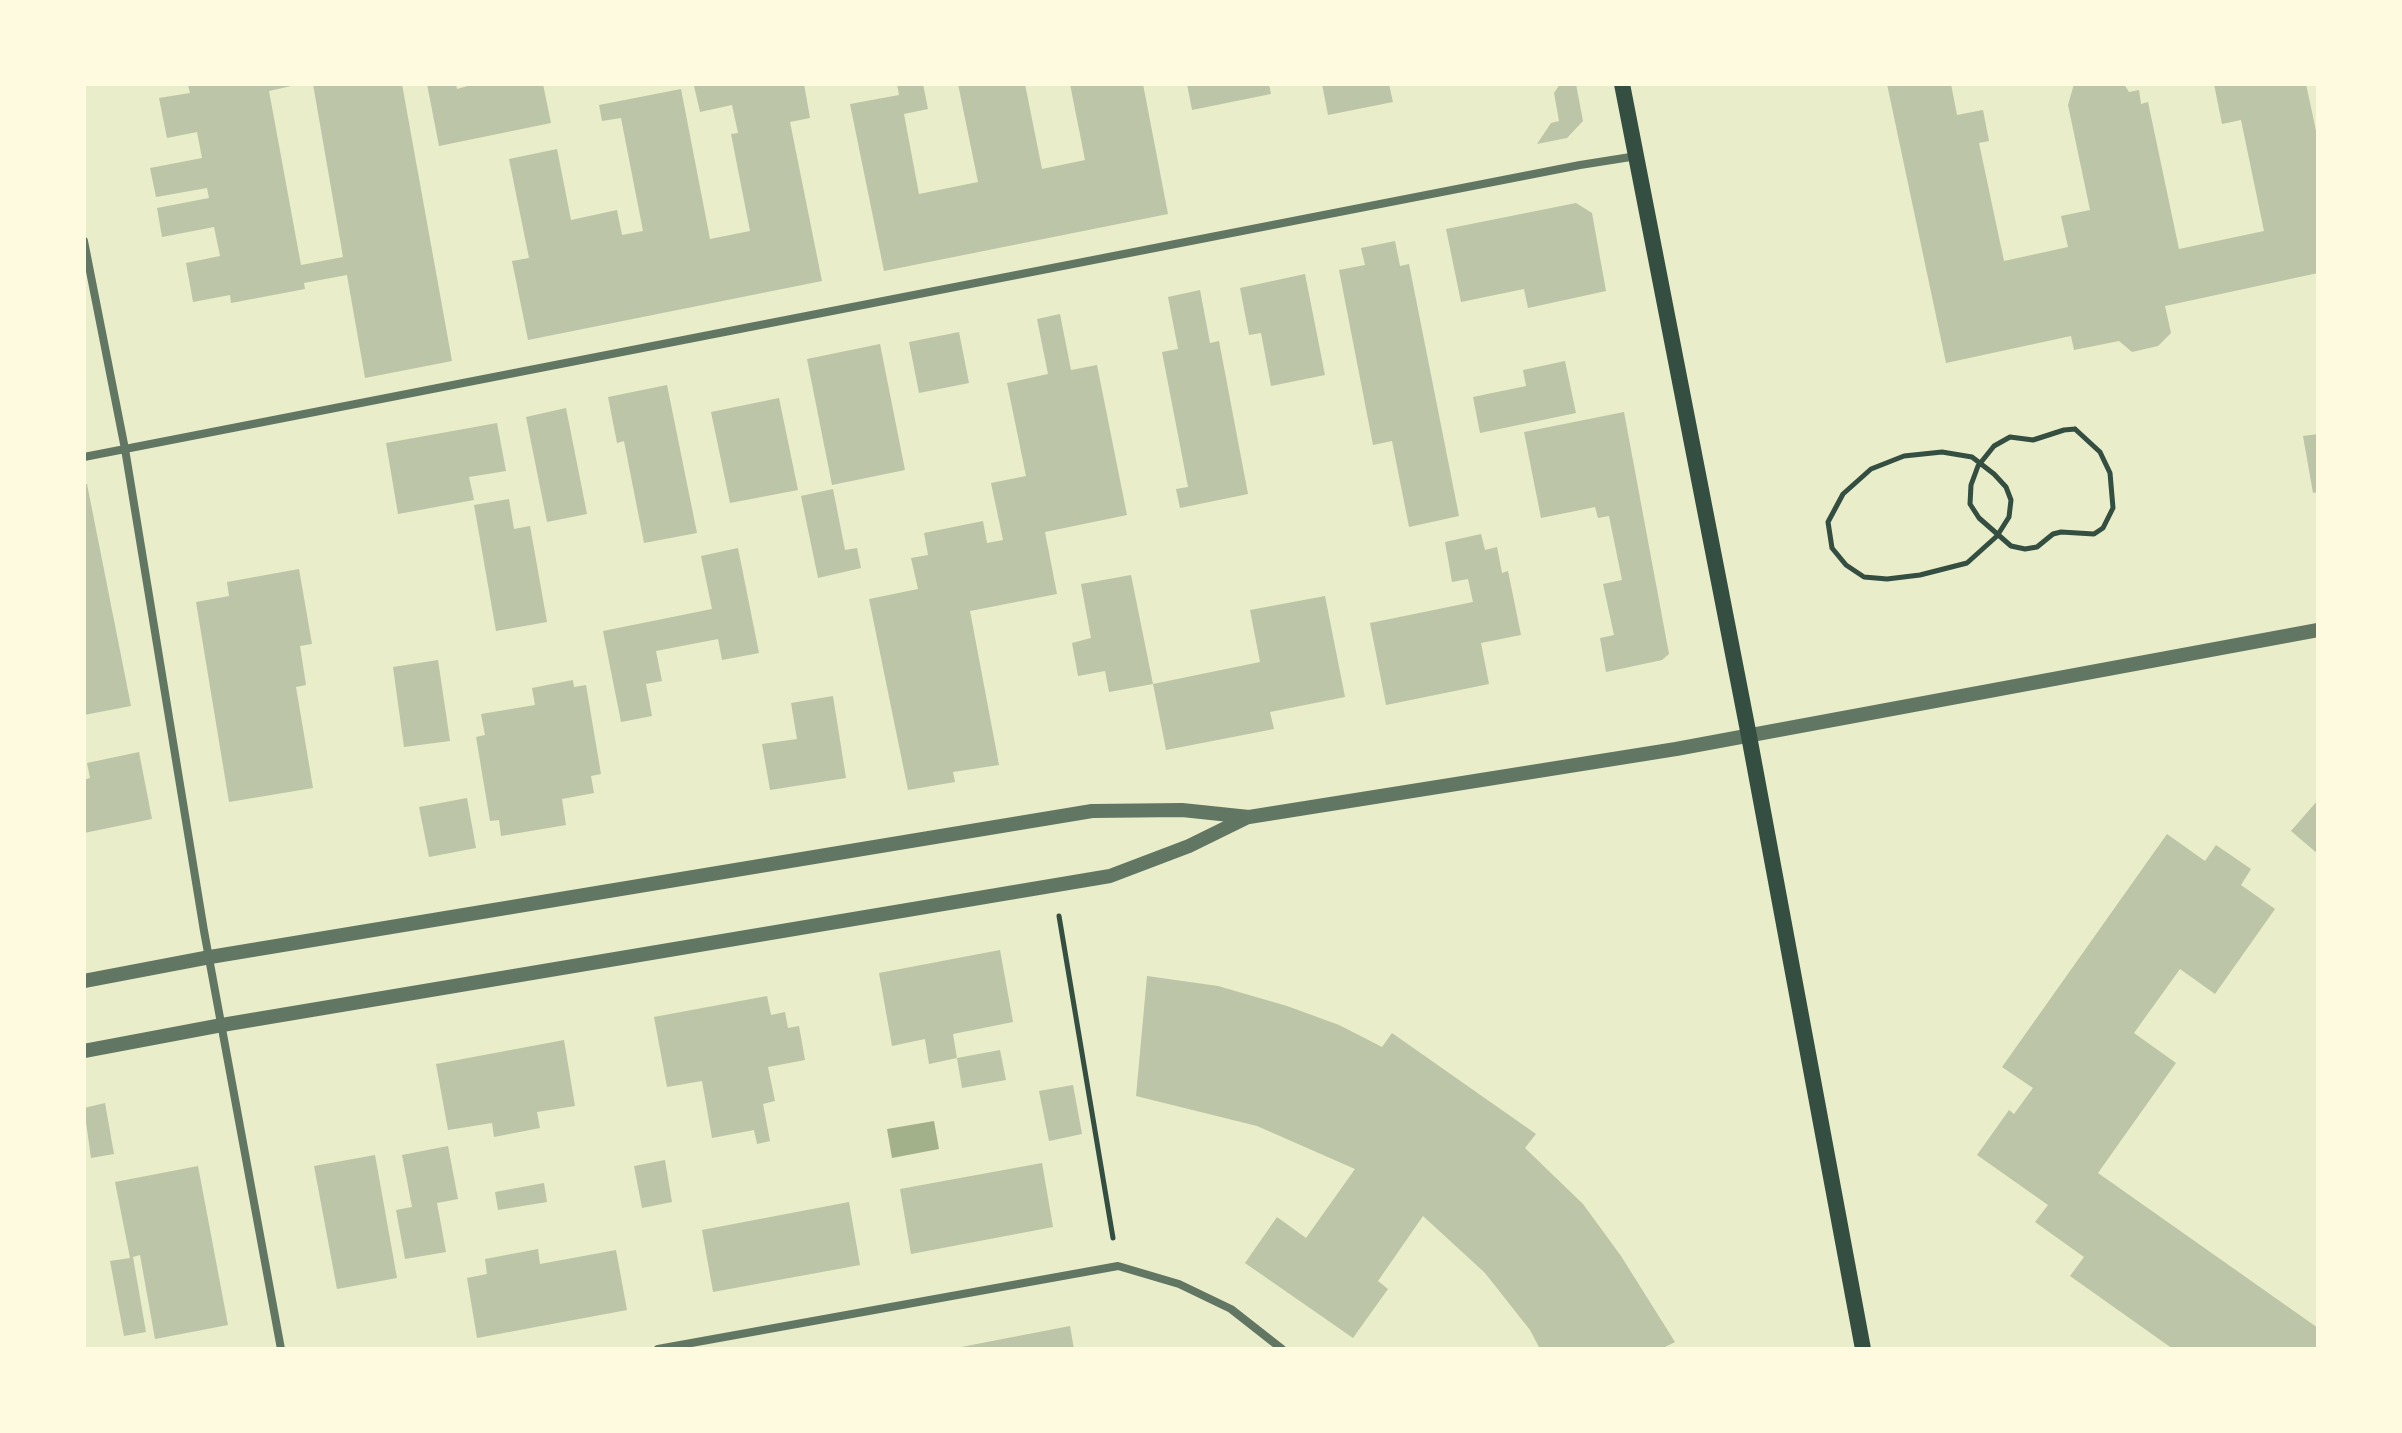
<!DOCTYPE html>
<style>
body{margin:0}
#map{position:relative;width:2402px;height:1433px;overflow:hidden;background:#e9edc9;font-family:Helvetica,sans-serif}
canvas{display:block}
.frame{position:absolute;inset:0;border:86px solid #fefae0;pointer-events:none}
</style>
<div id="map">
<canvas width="2402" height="1433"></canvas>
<div class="frame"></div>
</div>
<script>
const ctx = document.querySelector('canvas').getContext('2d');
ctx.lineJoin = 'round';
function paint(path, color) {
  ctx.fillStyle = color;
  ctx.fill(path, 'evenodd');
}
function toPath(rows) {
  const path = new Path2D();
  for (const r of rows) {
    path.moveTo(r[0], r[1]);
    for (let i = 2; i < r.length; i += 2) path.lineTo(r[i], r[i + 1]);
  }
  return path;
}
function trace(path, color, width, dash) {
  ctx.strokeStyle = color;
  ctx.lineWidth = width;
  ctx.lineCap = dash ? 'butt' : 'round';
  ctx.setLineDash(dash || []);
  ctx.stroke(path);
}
paint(toPath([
 [934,1121,939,1149,892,1158,887,1129]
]), '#a3b18a');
paint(toPath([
 [195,84,300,84,269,91,301,265,343,257,313,84,402,84,452,361,365,378,347,275,304,283,305,289,231,303,230,295,193,302,186,263,220,256,214,227,162,237,157,208,209,198,207,188,156,197,150,168,202,158,197,132,167,138,159,98,190,93,188,85],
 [427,84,456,84,457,89,475,84,543,84,551,123,439,146],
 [702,84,804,84,810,118,790,122,822,281,528,340,512,261,529,258,509,159,557,149,571,220,617,210,622,235,643,231,621,118,602,121,599,105,681,89,710,239,750,231,731,134,738,133,732,105,700,112,694,86],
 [897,84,923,84,928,109,904,114,919,194,978,182,958,84,1025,84,1042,169,1085,160,1070,84,1143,84,1168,214,884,271,850,104,899,95],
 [1187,84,1269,84,1271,94,1192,110],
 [1322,84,1389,84,1393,102,1328,115],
 [1560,84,1576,84,1583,121,1567,138,1537,144,1551,123,1559,121,1554,93],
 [1887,84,1951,84,1957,115,1983,110,1989,141,1979,143,2004,261,2068,247,2061,216,2090,210,2068,105,2074,84,2124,84,2129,92,2139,90,2141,104,2148,102,2179,249,2264,231,2241,120,2222,124,2214,84,2306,84,2318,140,2318,273,2165,306,2171,333,2158,346,2132,352,2119,341,2074,350,2071,336,1946,363],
 [1576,203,1592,213,1606,291,1528,308,1524,289,1461,302,1446,229],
 [1395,241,1400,266,1409,264,1459,516,1409,527,1392,441,1373,445,1339,270,1365,265,1361,248],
 [1305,274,1325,375,1271,386,1261,333,1249,335,1240,288],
 [1200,290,1210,343,1219,341,1248,494,1180,508,1176,489,1188,487,1162,352,1178,349,1168,297],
 [1060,314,1071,370,1097,365,1127,515,1045,532,1057,594,970,611,999,765,953,772,955,782,908,790,869,599,918,589,911,558,928,555,924,533,983,521,987,543,1003,540,991,483,1026,476,1007,383,1048,374,1037,319],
 [959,332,969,383,919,393,909,342],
 [880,344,905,470,832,485,807,359],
 [1565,361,1576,413,1480,433,1473,397,1526,386,1523,370],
 [667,385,697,533,644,543,624,441,617,443,608,397],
 [779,398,798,490,730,503,711,412],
 [566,408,587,514,547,522,526,417],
 [1624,412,1669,654,1662,660,1606,672,1600,638,1614,635,1603,584,1622,580,1609,516,1598,518,1595,507,1541,518,1524,432],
 [497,423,506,471,469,477,474,500,398,514,386,443],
 [2318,434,2318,492,2313,493,2303,436],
 [84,484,87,484,131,706,84,715],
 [833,489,845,550,857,548,861,568,818,578,801,496],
 [509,499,514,529,530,526,547,622,496,631,474,505],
 [1481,534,1485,550,1497,547,1502,573,1508,571,1521,635,1481,643,1489,684,1386,705,1370,623,1473,602,1468,579,1452,582,1445,542],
 [738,548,759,653,722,660,718,639,656,651,662,681,646,684,652,716,621,722,603,631,712,609,701,556],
 [299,569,312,644,300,646,306,685,296,687,313,788,229,802,196,602,229,596,227,582],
 [1131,575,1153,684,1109,692,1105,671,1078,676,1072,643,1091,638,1081,584],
 [1325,596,1345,697,1270,712,1274,729,1166,750,1153,684,1260,662,1250,610],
 [438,660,450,741,404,747,393,667],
 [573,680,574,687,586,685,601,774,591,776,594,793,562,799,566,825,501,836,499,820,490,821,476,737,485,735,481,714,535,705,532,688],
 [833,696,846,778,770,790,762,744,797,739,791,703],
 [139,752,152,819,84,833,84,780,90,778,87,763],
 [467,798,476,848,429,857,419,807],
 [2318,800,2318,854,2291,831],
 [2167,834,2205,861,2216,845,2251,869,2241,885,2275,909,2215,994,2180,969,2134,1033,2176,1063,2098,1173,2318,1328,2318,1349,2173,1349,2070,1276,2084,1257,2035,1222,2048,1205,1977,1155,2009,1110,2014,1114,2033,1088,2002,1067],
 [1000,950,1013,1022,953,1034,957,1058,929,1064,925,1039,892,1046,879,973],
 [1147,976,1218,986,1287,1006,1339,1025,1382,1047,1392,1033,1536,1134,1525,1148,1583,1204,1621,1256,1675,1342,1661,1349,1540,1349,1530,1330,1485,1273,1423,1216,1378,1281,1388,1289,1353,1338,1245,1263,1277,1217,1306,1238,1355,1169,1257,1126,1136,1096],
 [767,996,771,1015,785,1012,788,1028,799,1026,805,1060,768,1067,775,1101,763,1104,770,1141,757,1144,754,1130,712,1138,702,1081,667,1087,654,1017],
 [564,1040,575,1106,537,1112,540,1128,494,1137,492,1123,448,1130,436,1064],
 [1000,1050,1006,1080,962,1088,957,1058],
 [1073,1085,1082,1134,1049,1141,1039,1091],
 [105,1103,114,1154,91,1158,84,1108],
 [448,1146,458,1199,437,1203,446,1252,405,1259,396,1210,412,1207,402,1155],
 [375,1155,397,1278,337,1289,314,1166],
 [665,1160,672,1202,642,1208,634,1166],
 [1042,1163,1053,1227,911,1254,900,1189],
 [198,1166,228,1325,155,1339,140,1255,133,1257,146,1332,124,1336,110,1261,130,1258,115,1182],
 [544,1183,547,1202,498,1210,495,1192],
 [849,1202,860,1265,713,1292,702,1230],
 [538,1249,540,1264,616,1250,627,1310,477,1338,467,1278,487,1274,485,1259],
 [1070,1326,1074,1349,956,1349,956,1348]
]), '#bcc5a7');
trace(toPath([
 [2075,429,2100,452,2110,473,2113,508,2103,528,2094,534,2061,532,2053,534,2037,547,2025,549,2011,546,1979,518,1970,504,1971,485,1978,466,1994,446,2010,437,2033,440,2064,430,2075,429],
 [1942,452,1972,457,1994,474,2006,487,2011,500,2009,517,1997,536,1967,563,1920,575,1887,579,1864,577,1846,565,1832,548,1828,522,1843,494,1871,469,1904,456,1942,452],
 [1059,916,1113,1238]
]), '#344e41', 5);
trace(toPath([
 [84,241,125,449,204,931,281,1349],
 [84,457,1580,165,1637,156],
 [658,1349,1118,1266,1179,1284,1231,1309,1282,1349]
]), '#617663', 8);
trace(toPath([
 [84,981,210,957,1092,811,1182,810,1249,817,1676,749,2318,630],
 [84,1051,222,1025,1110,876,1189,846,1248,817]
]), '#617663', 14);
trace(toPath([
 [1622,84,1749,736,1863,1349]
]), '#344e41', 16);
</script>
